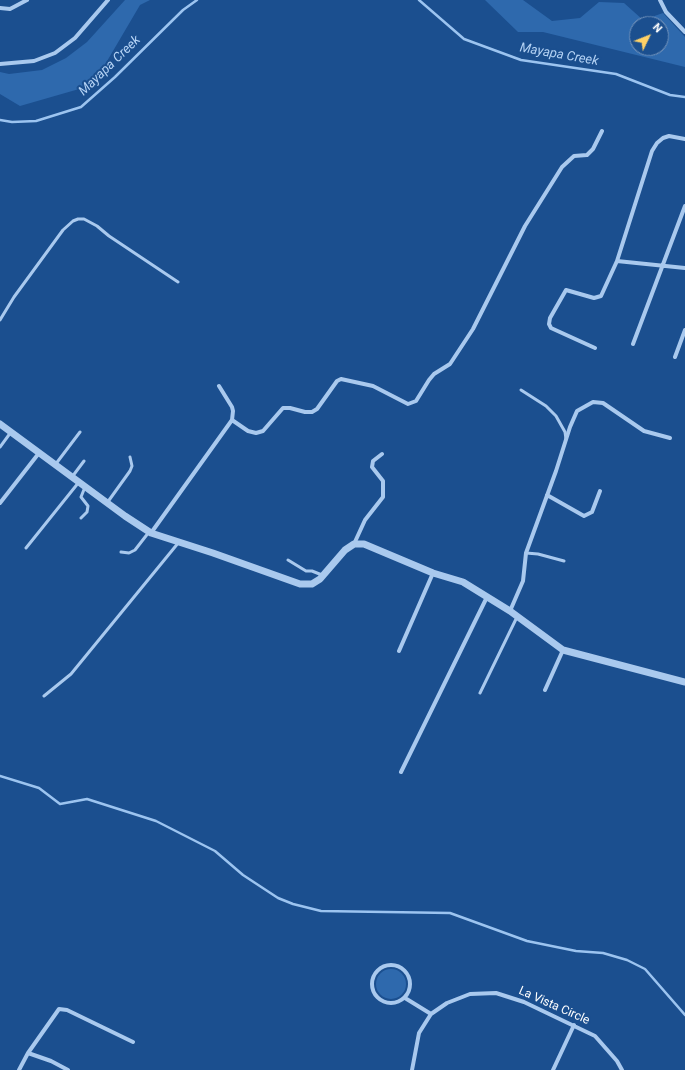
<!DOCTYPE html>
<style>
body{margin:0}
#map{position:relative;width:685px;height:1070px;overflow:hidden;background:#1b4f8f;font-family:Roboto,sans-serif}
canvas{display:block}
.north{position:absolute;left:629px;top:16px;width:40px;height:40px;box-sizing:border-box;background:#1b4f8f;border:1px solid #7695bc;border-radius:50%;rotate:47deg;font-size:11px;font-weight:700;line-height:16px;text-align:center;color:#fff}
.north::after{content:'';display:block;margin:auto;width:14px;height:18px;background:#ffd166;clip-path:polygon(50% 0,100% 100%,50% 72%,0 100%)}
</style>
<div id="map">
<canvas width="685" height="1070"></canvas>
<div class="north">N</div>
</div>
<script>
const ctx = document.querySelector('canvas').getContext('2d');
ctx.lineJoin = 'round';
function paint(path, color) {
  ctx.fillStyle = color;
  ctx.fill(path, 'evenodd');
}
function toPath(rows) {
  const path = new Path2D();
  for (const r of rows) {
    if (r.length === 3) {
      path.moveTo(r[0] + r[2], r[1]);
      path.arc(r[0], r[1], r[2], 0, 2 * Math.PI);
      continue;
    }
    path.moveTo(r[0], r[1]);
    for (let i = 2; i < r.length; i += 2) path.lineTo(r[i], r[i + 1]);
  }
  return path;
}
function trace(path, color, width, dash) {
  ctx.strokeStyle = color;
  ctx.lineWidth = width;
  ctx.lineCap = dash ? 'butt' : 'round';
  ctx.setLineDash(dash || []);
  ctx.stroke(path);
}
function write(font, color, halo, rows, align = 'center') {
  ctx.font = font + ' Roboto,sans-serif';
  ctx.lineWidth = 4;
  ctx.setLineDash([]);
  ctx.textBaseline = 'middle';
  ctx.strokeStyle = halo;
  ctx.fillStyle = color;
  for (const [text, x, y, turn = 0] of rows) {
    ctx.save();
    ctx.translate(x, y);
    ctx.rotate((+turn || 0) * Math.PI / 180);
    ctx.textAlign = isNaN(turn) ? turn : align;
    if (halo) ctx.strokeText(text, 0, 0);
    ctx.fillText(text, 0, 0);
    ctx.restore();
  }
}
paint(toPath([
 [125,0,150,0,140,5,93,85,20,106,0,94,0,72,9,74,42,70,66,58,87,42],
 [485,0,523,0,552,21,580,18,599,2,624,3,643,20,663,13,685,37,685,67,543,32,518,32],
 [637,24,661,24,661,48,637,48],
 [391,984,15]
]), '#2e69ad');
trace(toPath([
 [419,0,464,39,521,60,616,74,670,95,685,97],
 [0,120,12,122,36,121,81,107,115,77,183,10,197,0],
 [0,776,39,788,60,804,87,799,156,821,215,851,243,875,278,898,293,904,321,911,450,913,527,941,576,951,603,953,627,960,645,969,685,1015]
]), '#9cc4f0', 2.5);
trace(toPath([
 [0,320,14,297,63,230,73,221,78,219,84,219,97,226,109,236,178,282],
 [521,390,546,406,556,416,565,432,566,439],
 [0,447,11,432],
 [55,465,80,432],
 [72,477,84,461],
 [107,503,130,471,132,466,130,457],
 [81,518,87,512,88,506,81,497,85,487],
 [26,548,79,482],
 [121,552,129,553,135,550,149,532],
 [526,553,538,554,564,561],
 [288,560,306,571,312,571,322,575],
 [480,693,517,617],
 [44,696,71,674,179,542]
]), '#a9c9ee', 3);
trace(toPath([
 [660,0,666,12,685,32],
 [0,8,10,9,27,0],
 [0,64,34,61,55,53,75,38,108,0],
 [617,261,685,268],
 [633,344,685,206],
 [595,348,551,328,549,324,550,318,566,290,594,298,601,296,617,261,652,151,657,143,663,138,669,136,685,139],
 [675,357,685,330],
 [232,420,248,431,256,433,263,431,283,408,290,408,305,412,312,412,317,409,337,381,341,379,373,386,408,404,416,401,429,380,434,374,450,364,473,329,525,226,562,167,574,156,587,155,593,149,602,131],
 [547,495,584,516,592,512,600,491],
 [0,503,39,453],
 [151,533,232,420,233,411,232,407,219,386],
 [354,544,365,520,383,497,383,481,372,467,373,461,382,454],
 [510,611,523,581,526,553,556,471,570,427,577,411,593,402,603,403,644,431,670,438],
 [399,651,433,573],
 [545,690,563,650],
 [401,772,487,597],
 [391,984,19],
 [405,998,431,1014],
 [28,1053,51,1061,68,1070],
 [19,1070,28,1053,59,1009,67,1010,133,1042],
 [412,1070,419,1033,431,1014,447,1003,470,994,496,993,524,1002,595,1036,617,1061,622,1070],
 [553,1070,574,1025]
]), '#a9c9ee', 4);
trace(toPath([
 [0,424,125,516,151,533,213,553,300,584,312,584,320,579,345,550,354,544,364,544,433,573,463,582,510,611,563,650,685,682]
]), '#a9c9ee', 7);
write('12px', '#fff', '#1b4f8f', [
 ["La Vista Circle",554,1006,24]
]);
write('italic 13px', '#b5d3f5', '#1b4f8f', [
 ["Mayapa Creek",559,55,10],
 ["Mayapa Creek",110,66,-44]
]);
</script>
